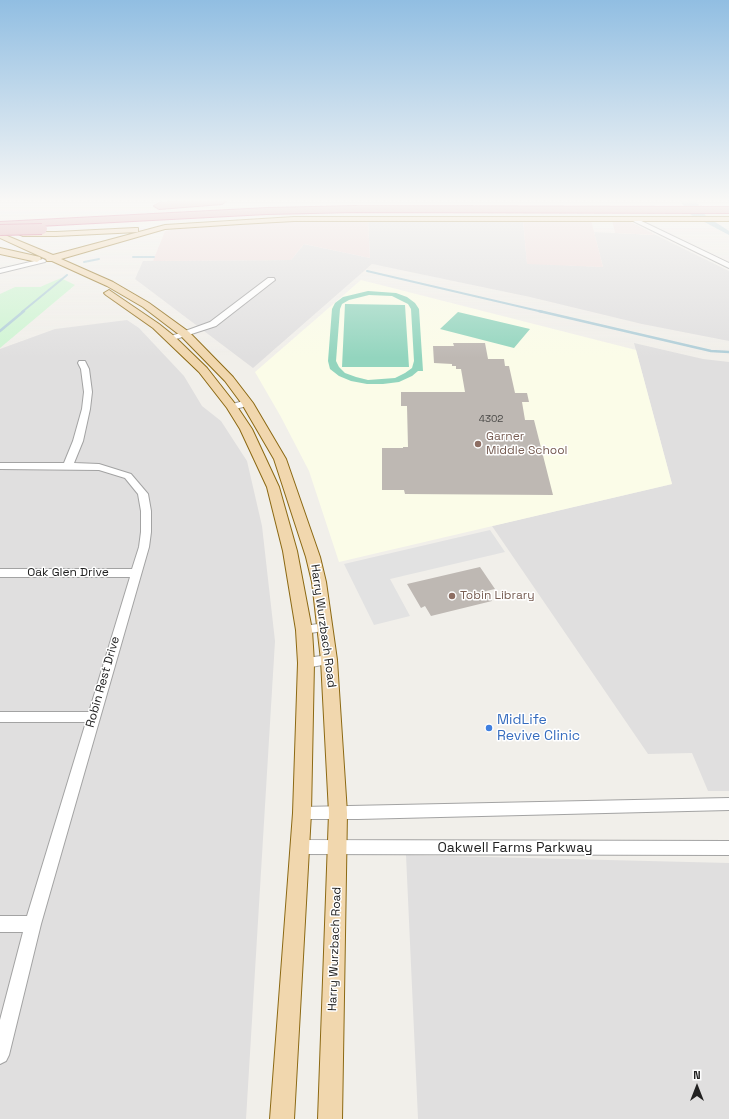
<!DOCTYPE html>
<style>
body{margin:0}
#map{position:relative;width:729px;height:1119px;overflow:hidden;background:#f1efea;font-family:"Space Grotesk",sans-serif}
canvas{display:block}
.north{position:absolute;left:677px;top:1067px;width:40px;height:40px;-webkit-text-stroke:3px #fff;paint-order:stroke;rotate:0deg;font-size:11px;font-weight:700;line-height:16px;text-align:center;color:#222}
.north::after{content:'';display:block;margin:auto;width:14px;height:18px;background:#222;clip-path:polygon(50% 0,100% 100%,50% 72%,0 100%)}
</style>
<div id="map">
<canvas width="729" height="1119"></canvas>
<div class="north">N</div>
</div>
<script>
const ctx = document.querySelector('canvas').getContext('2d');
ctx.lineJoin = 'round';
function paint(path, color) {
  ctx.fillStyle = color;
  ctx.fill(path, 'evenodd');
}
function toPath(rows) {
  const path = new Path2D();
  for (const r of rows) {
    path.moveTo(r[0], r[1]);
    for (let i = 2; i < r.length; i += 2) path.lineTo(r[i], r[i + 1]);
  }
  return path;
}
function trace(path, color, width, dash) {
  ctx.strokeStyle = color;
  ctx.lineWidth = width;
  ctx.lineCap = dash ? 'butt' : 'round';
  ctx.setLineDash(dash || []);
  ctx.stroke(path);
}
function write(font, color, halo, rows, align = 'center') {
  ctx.font = font + ' "Space Grotesk",sans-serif';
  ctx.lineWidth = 3;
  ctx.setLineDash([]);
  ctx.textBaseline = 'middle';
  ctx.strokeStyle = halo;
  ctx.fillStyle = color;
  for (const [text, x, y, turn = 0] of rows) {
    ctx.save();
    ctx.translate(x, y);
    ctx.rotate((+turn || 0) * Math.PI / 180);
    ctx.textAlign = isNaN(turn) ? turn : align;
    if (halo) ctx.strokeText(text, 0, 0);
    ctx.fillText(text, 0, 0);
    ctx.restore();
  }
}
paint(toPath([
 [523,220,527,263,603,267,594,232,656,235,729,271,729,341,642,324,530,297,372,264,253,368,135,279,143,261,291,260,304,244,370,258,368,221],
 [127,320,139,328,184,376,202,406,221,421,247,461,262,526,275,641,246,1119,0,1119,0,349,55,329],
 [634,343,703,359,729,362,729,791,708,791,692,753,648,754,492,526,672,484],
 [406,855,729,863,729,1119,418,1119]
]), '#e0dfdf');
paint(toPath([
 [523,220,591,220,603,267,527,264],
 [612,220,631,222,656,235,615,233],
 [294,221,368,221,370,258,304,244,291,260,153,261,165,231,186,228]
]), '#efdddc');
paint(toPath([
 [361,280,636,350,672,484,339,562,309,471,281,417,255,372]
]), '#fbfce8');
paint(toPath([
 [61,278,75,285,0,348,0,294,15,287,40,287]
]), '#cef4d2');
paint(toPath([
 [368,291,396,293,407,297,415,303,419,309,423,371,418,371,412,376,399,382,383,384,367,384,351,381,339,376,330,369,328,361,332,309,335,303,343,297],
 [369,295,392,296,408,304,411,309,414,361,412,368,405,373,395,378,368,380,356,377,345,373,339,367,336,361,340,309,342,304,349,300],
 [345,304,405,305,409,367,342,367],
 [458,312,530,329,514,348,440,329]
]), '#93d5be');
paint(toPath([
 [490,530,505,552,390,579,410,616,374,625,344,564]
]), '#e2e2e2');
paint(toPath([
 [680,201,696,201,706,216,729,231,729,235,691,215]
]), '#b0ced8');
trace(toPath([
 [133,257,154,257],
 [84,262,99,259],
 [367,271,543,312],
 [22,312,67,275]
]), '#b0ced8', 2);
trace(toPath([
 [539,311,711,351,729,352],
 [0,331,24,311]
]), '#b0ced8', 2.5);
paint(toPath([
 [453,343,485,343,488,359,504,359,505,366,509,366,515,393,527,393,529,402,522,402,525,420,534,420,553,495,405,494,404,490,382,490,382,448,403,448,403,447,408,447,407,406,401,406,401,392,465,392,461,369,456,369,456,366,452,366,452,364,434,363,433,346,454,346],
 [480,567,495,589,486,591,492,601,431,616,425,606,421,608,407,584]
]), '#beb8b3');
const minor = toPath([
 [633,217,729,263,729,268,631,220,631,218,633,217],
 [43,259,46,261,45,262,0,273,0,269,43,259],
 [268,278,274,278,275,280,216,326,173,340,167,340,166,338,210,322,268,278],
 [79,361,85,361,89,369,92,392,90,409,83,441,74,463,99,464,131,474,148,494,151,511,151,532,149,547,41,924,9,1055,6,1061,0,1064,0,1020,23,932,0,932,0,916,27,916,86,722,0,722,0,712,89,712,130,577,0,577,0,569,132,569,139,547,141,532,141,511,138,494,125,478,99,470,0,469,0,463,64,463,73,441,82,409,84,392,81,369,78,363,79,361],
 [247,400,250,401,251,403,250,405,232,410,228,407,229,405,247,400],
 [325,623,329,624,331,627,329,630,304,634,300,633,298,630,300,627,304,626,325,623],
 [329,655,333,657,335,660,333,663,306,668,302,666,300,663,302,660,306,658,329,655],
 [729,798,729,810,358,819,302,819,297,818,295,813,297,808,302,807,729,798],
 [300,840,729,841,729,855,300,854,295,852,292,847,295,842,300,840]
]);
const major = toPath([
 [294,217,729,217,729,221,294,221,240,224,165,229,61,259,113,282,149,303,189,332,233,377,253,403,286,459,320,557,326,582,337,660,347,813,342,1119,318,1119,329,813,321,660,312,582,306,557,274,459,242,404,225,381,181,336,143,307,107,286,52,261,47,261,46,259,0,238,0,233,53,255,165,225,294,217],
 [135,228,138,228,138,232,56,236,23,236,12,231,16,229,24,232,56,232,135,228],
 [0,248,40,257,41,259,37,262,0,254,0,248],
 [109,290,159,324,174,336,207,368,236,405,252,429,279,487,297,551,312,630,314,663,311,813,294,1119,270,1119,293,813,298,663,296,630,283,551,267,487,240,429,227,408,199,372,153,328,106,295,104,293,109,290]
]);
const highway = toPath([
 [181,201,226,201,222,204,159,209,154,206,159,203,181,201],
 [356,206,729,207,729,213,356,212,267,214,0,228,0,222,267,208,356,206]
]);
trace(minor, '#a3a3a3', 2);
trace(major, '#8c6913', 2);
trace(highway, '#c63f68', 2);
paint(minor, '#fff');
paint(major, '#f1d7ae');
paint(highway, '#de9ca6');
const highwayBridge = toPath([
 [0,230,42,229]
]);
trace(highwayBridge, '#c63f68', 12, []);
trace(highwayBridge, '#de9ca6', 10);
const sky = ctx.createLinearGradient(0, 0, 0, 358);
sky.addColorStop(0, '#91bee2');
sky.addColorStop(0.56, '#f9f8f6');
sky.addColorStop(1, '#f9f8f600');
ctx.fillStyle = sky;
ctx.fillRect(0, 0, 729, 358);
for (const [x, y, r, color] of [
 [478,444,4,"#8d6e63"],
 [452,596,4,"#8d6e63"],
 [489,728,4,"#3f7fe0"]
]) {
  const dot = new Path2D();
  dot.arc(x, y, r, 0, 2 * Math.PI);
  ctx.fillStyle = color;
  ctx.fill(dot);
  trace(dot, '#fff', 1.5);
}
write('10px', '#494846', null, [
 ["4302",491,419]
]);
write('12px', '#785e54', '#fff', [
 ["Garner",486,437],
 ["Middle School",486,451],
 ["Tobin Library",460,596]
], 'left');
write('12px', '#222', '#fff', [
 ["Oak Glen Drive",68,573],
 ["Harry Wurzbach Road",323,626,82],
 ["Robin Rest Drive",103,682,-74],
 ["Harry Wurzbach Road",335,949,-88]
]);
write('14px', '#366cbe', '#fff', [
 ["MidLife",497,720],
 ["Revive Clinic",497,736]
], 'left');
write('14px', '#222', '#fff', [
 ["Oakwell Farms Parkway",515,848]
]);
</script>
